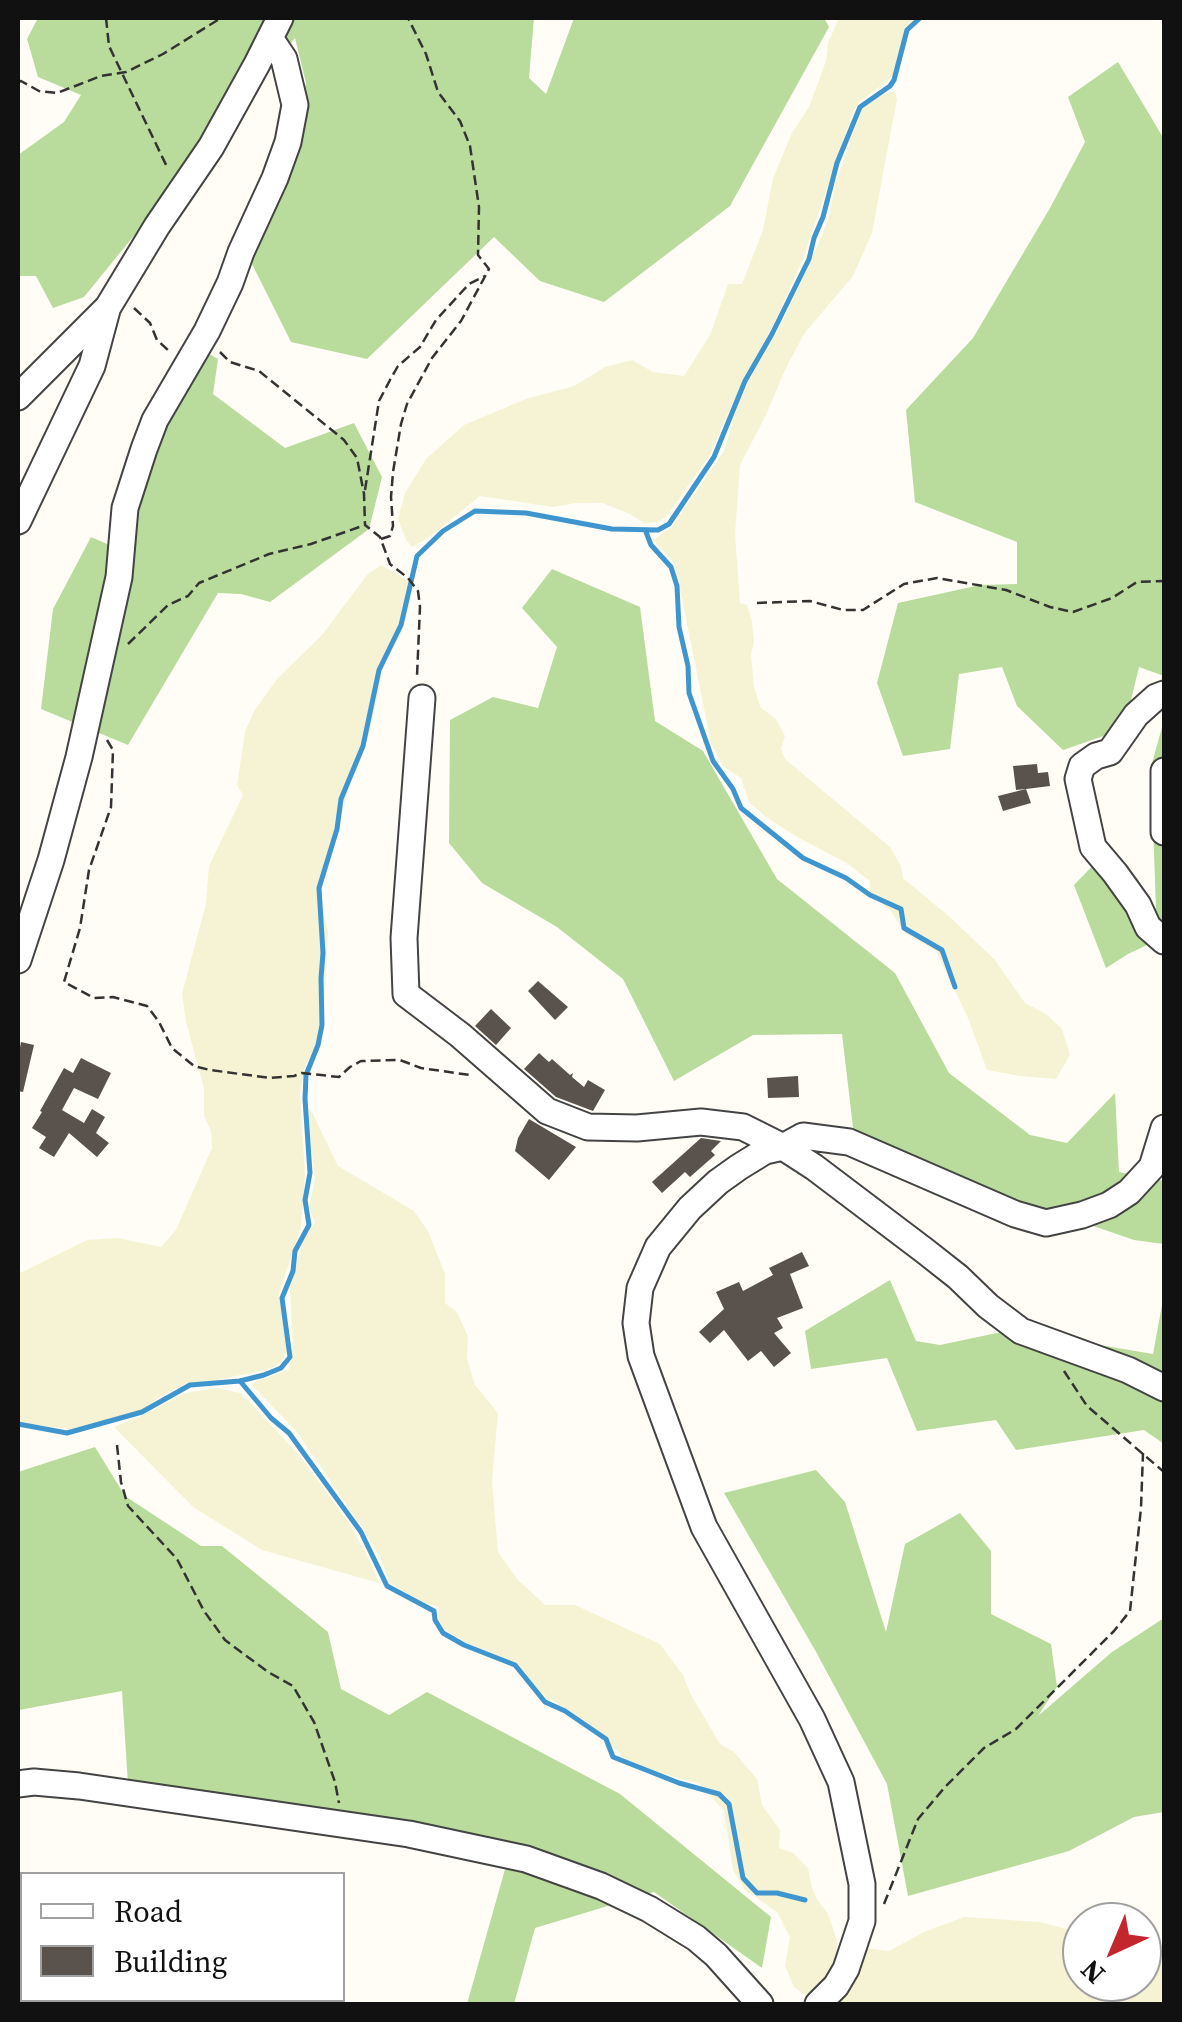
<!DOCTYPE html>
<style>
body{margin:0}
#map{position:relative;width:1182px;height:2022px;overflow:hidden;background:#fffdf5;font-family:"Source Serif 4",serif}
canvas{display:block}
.frame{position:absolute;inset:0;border:20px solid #111;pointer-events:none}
.legend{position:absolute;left:20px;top:1872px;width:325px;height:130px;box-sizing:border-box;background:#fff;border:2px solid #a0a0a0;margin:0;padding:12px 18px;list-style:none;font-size:30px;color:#111}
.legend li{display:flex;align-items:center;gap:20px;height:50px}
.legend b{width:50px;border:2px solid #a0a0a0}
.north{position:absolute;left:1062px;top:1902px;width:100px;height:100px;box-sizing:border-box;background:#fff;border:2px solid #a0a0a0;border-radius:50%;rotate:224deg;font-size:28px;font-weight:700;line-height:40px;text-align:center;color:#111}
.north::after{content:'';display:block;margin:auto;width:35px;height:45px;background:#c4262e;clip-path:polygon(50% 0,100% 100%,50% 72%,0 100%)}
</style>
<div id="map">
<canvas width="1182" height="2022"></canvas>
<div class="frame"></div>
<ul class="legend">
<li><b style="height:12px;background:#fff"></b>Road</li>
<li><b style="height:28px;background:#5a524d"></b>Building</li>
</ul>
<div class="north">N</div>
</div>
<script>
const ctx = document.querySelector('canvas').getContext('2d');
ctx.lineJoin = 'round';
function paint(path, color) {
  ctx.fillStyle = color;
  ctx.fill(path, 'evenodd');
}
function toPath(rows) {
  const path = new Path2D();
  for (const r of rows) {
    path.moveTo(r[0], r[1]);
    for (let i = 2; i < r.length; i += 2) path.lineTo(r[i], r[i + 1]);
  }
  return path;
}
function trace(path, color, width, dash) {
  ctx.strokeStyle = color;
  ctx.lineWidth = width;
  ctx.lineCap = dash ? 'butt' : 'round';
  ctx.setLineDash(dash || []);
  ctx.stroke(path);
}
paint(toPath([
 [839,18,918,18,909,27,894,73,887,82,861,100,853,112,803,259,778,315,733,402,710,455,668,514,659,522,644,523,630,514,602,503,575,503,553,507,480,496,428,538,412,547,406,540,398,519,405,493,426,459,464,425,526,399,574,386,605,367,632,360,653,372,684,376,710,335,728,284,742,284,763,230,773,178,792,133,809,107,826,61,828,43],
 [894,91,897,99,872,233,853,276,804,334,785,370,766,415,740,465,735,534,740,603,747,605,752,621,754,642,751,655,754,687,761,708,776,719,785,736,781,749,785,759,890,847,901,866,903,878,951,918,995,960,1025,1003,1046,1014,1062,1029,1070,1055,1056,1079,1020,1076,987,1070,968,1018,936,951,905,933,890,910,870,893,870,881,845,862,797,837,766,817,749,802,741,778,723,766,711,743,675,564,653,540,672,527,724,451,739,402,759,362,780,327,818,245,828,219,837,179,862,108,878,97],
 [381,565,409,581,411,600,402,633,385,663,371,727,348,792,320,895,328,932,323,1033,304,1068,302,1082,300,1094,305,1175,301,1227,279,1294,287,1351,280,1363,269,1369,213,1381,184,1384,158,1398,143,1410,108,1420,70,1429,18,1423,18,1274,87,1240,118,1238,161,1247,176,1230,204,1166,212,1148,211,1131,204,1116,204,1088,186,1022,182,994,206,903,209,866,243,795,237,785,245,732,254,711,277,679,322,635,367,575],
 [310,1108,338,1166,414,1211,428,1231,445,1274,445,1303,457,1312,468,1337,467,1359,475,1385,498,1413,492,1481,498,1552,517,1579,545,1605,575,1605,660,1644,683,1675,690,1693,720,1744,734,1752,757,1779,762,1805,780,1830,779,1848,793,1853,808,1868,812,1888,817,1899,828,1914,838,1943,833,1967,819,1989,805,1995,794,1987,785,1966,790,1937,777,1912,745,1890,733,1870,724,1811,700,1784,650,1770,626,1760,589,1723,541,1693,514,1662,465,1642,448,1632,438,1620,439,1607,420,1601,390,1583,382,1562,364,1530,320,1466,296,1431,251,1384,289,1369,293,1350,290,1290,302,1243,315,1222,309,1207,315,1179,307,1112],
 [216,1388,241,1393,300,1456,349,1523,366,1553,379,1583,262,1550,193,1507,114,1427,141,1416,185,1393],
 [964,1917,1040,1922,1082,1933,1082,1982,1142,1982,1142,1939,1164,1956,1164,2004,827,2004,863,1948,889,1951,924,1932]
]), '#f6f3d4');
paint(toPath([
 [38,18,534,18,529,78,546,94,574,18,824,18,829,27,730,206,604,302,540,281,494,237,367,359,291,342,244,248,297,139,306,83,295,38,84,297,53,308,36,276,18,276,18,155,64,122,81,95,38,77,27,39],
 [1118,62,1164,139,1164,676,1139,667,1124,729,1063,750,1017,706,1002,667,959,674,950,749,903,756,877,683,898,603,980,585,1017,584,1017,542,915,502,906,410,973,338,1050,208,1085,142,1068,97],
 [197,347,218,359,213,394,285,448,354,423,382,477,369,529,270,602,241,594,218,593,128,745,41,709,53,609,91,537,130,554,152,440],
 [552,569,640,607,655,721,703,751,777,879,895,973,949,1073,1030,1135,1067,1143,1115,1093,1119,1172,1164,1181,1164,1244,1134,1240,977,1186,854,1136,842,1034,753,1035,674,1081,623,979,557,927,482,883,449,843,450,720,493,697,538,708,557,647,522,608],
 [1164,720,1164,937,1128,954,1106,968,1074,885,1102,856,1137,878,1156,910,1151,767],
 [890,1280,916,1341,940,1345,1011,1330,1153,1354,1164,1294,1164,1444,1144,1430,1016,1450,996,1420,917,1431,887,1358,811,1369,805,1331],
 [95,1447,125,1496,201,1546,222,1546,328,1632,341,1689,389,1715,427,1692,620,1794,771,1917,762,1968,654,1892,535,1928,514,2004,467,2004,511,1848,128,1784,122,1691,19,1710,18,1725,18,1472],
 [816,1470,845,1502,886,1632,905,1544,960,1513,991,1551,991,1614,1051,1644,1057,1687,1038,1716,1112,1652,1164,1618,1164,1812,1134,1817,1069,1851,908,1896,887,1784,815,1650,724,1493]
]), '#b9dc9c');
trace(toPath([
 [646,532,651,545,671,567,677,586,679,627,688,666,689,693,713,761,733,789,741,808,803,858,846,878,870,895,901,909,904,928,942,950,955,987],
 [240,1381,271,1418,289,1433,361,1532,387,1586,434,1611,435,1620,443,1633,464,1645,515,1665,545,1702,565,1711,606,1739,613,1757,679,1783,719,1794,729,1804,743,1878,757,1893,777,1893,805,1900],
 [18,1424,67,1433,142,1412,190,1385,240,1381,264,1375,281,1368,290,1357,282,1298,293,1271,295,1251,309,1225,305,1200,310,1173,305,1099,306,1075,318,1045,322,1025,321,978,323,953,319,888,337,829,341,799,363,746,379,670,401,625,417,556,443,531,475,511,526,513,612,529,658,530,669,524,714,457,745,381,772,334,809,259,814,238,823,217,837,163,860,107,890,86,894,80,907,30,920,18]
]), '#3f96cf', 5);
paint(toPath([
 [1037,764,1038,773,1048,772,1050,786,1026,789,1031,803,1003,811,998,796,1026,789,1016,790,1013,766],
 [538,981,568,1007,555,1020,528,991],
 [491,1009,511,1028,496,1045,475,1026],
 [21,1042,34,1045,23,1092,18,1091,18,1058],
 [539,1053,549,1062,552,1059,570,1075,573,1073,572,1077,584,1087,588,1080,605,1090,593,1111,556,1097,524,1069],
 [81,1058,111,1073,98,1099,74,1088,62,1110,84,1123,92,1109,105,1117,96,1133,109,1143,97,1157,69,1133,54,1157,39,1148,46,1137,32,1128,42,1112,40,1111,64,1068,73,1073],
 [798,1076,799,1097,768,1098,767,1078],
 [529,1119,576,1147,549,1180,515,1151,518,1138],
 [701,1138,721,1141,711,1151,715,1155,690,1177,685,1172,662,1193,652,1182],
 [802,1252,809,1266,790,1274,803,1308,777,1318,783,1328,774,1333,791,1353,774,1367,761,1351,748,1361,724,1330,710,1343,699,1332,724,1309,716,1292,739,1282,743,1291,773,1275,769,1268]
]), '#5a524d');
const minor = toPath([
 [18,397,108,307,157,226,211,147,257,64,280,18],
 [18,521,92,366,107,310],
 [1164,694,1156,697,1136,715,1110,752,1096,756,1082,766,1078,779,1093,847,1115,873,1138,905,1148,927,1164,941],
 [422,698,404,938,406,994,460,1035,547,1111,588,1127,637,1128,701,1122,743,1127,783,1147,814,1167,925,1251,958,1277,988,1306,1021,1331,1128,1370,1164,1388],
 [1164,771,1164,832],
 [18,960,51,860,79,757,119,577,125,508,144,449,155,420,207,331,230,283,241,252,275,178,288,142,295,105,284,59,270,38],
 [18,1784,34,1782,79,1786,409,1834,526,1859,601,1886,649,1909,696,1938,716,1955,760,2004],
 [818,2004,836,1986,846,1969,862,1921,862,1884,841,1782,812,1719,704,1527,641,1356,636,1323,640,1288,658,1247,690,1208,718,1182,739,1167,765,1151,783,1147,803,1136,849,1142,1015,1214,1046,1223,1082,1215,1109,1205,1129,1192,1152,1167,1164,1128]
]);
trace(minor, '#444', 29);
trace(toPath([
 [106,18,109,46,168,169],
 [18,82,21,81,39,91,57,93,101,76,126,72,163,54,221,18],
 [134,308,150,323,157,340,169,351],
 [220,352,230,362,259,371,344,440,357,458,364,494,365,525,380,537,390,564,408,578,418,591,420,607,417,676],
 [365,490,379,401,390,380,398,366,420,347,436,320,469,284,485,276],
 [381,539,390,536,393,526,391,497,393,472,401,424,407,404,432,358,461,321,489,269,478,255,479,207,470,146,460,121,438,92,426,54,408,18],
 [757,603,810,601,843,610,863,610,904,584,937,578,1006,590,1050,607,1073,612,1112,598,1137,582,1164,581],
 [128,644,168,605,188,596,199,583,269,554,311,544,365,525],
 [107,740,113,750,111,807,89,870,80,928,64,982,94,998,113,997,147,1006,159,1022,172,1048,194,1066,210,1070,270,1078,294,1076,302,1073,339,1077,350,1067,361,1061,400,1060,421,1068,470,1075],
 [1064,1371,1087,1406,1164,1472],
 [117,1445,121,1482,128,1506,177,1559,204,1611,225,1640,268,1672,293,1686,314,1722,335,1782,339,1803],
 [884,1904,918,1819,945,1787,984,1748,1016,1729,1114,1631,1130,1611,1141,1508,1143,1453]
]), '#333', 2.5, [10, 5]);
trace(minor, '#fff', 25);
</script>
